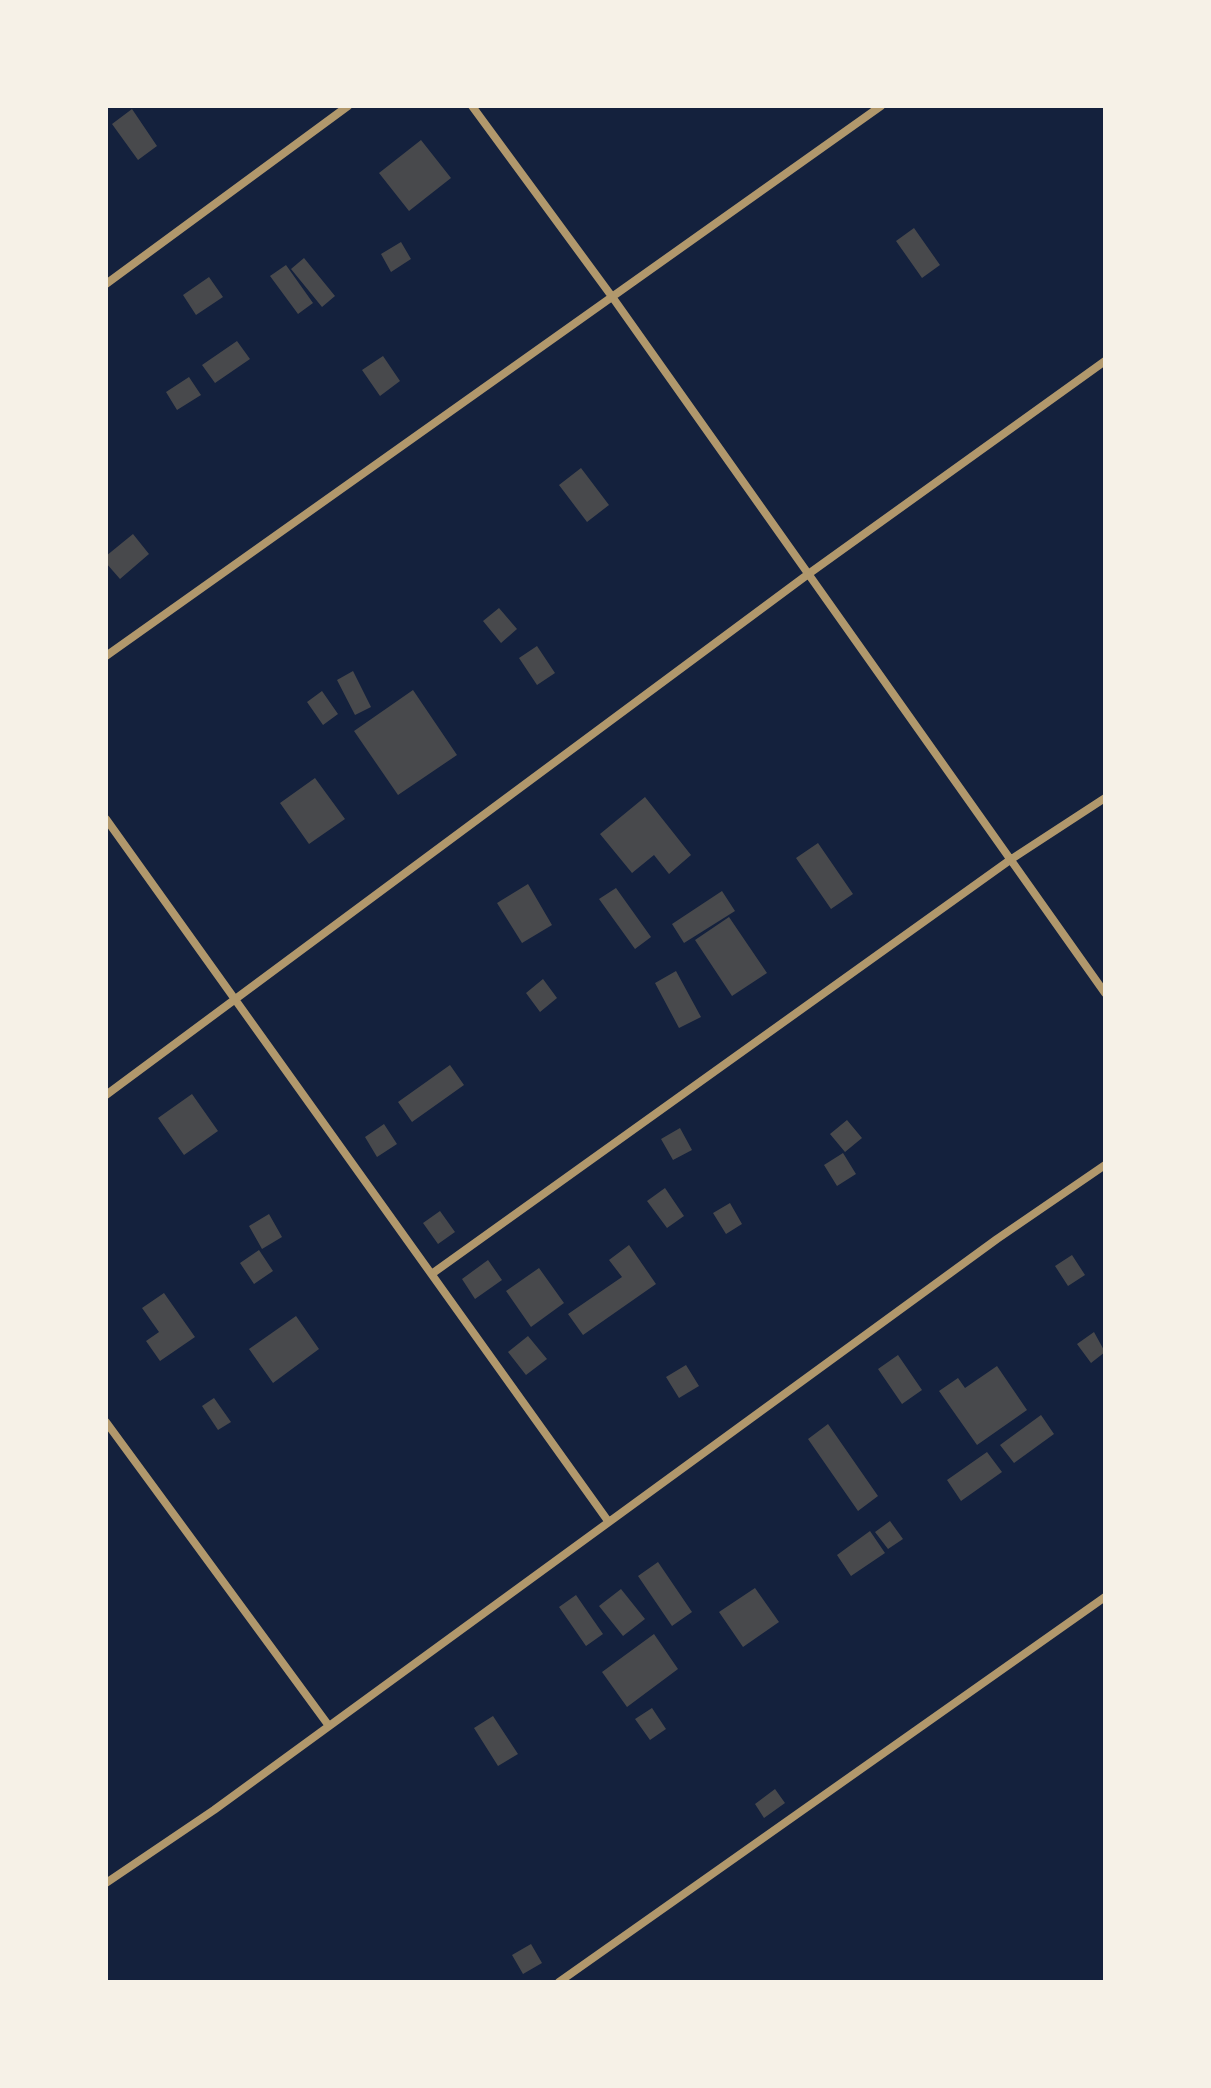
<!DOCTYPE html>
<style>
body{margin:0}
#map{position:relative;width:1211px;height:2088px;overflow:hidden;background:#14213d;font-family:"DejaVu Sans",sans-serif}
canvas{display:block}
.frame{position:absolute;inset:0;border:108px solid #f6f1e7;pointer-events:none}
</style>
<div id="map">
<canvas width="1211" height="2088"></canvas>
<div class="frame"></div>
</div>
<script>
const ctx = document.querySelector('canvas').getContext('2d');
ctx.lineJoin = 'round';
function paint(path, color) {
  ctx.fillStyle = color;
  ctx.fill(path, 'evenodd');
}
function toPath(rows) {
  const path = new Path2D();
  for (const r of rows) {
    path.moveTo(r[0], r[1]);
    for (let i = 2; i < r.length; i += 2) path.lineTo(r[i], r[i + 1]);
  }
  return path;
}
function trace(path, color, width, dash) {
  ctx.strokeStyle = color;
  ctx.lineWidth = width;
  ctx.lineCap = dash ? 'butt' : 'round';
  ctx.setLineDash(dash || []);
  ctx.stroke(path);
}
paint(toPath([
 [132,109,157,146,138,160,112,124],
 [421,140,451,178,409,211,379,173],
 [914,228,940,265,922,278,896,241],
 [401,242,411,259,391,272,381,254],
 [304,258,335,296,322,307,291,269],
 [286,265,313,303,298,314,270,276],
 [209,277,223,297,196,315,183,295],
 [237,341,250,359,215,383,202,365],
 [383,356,400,381,380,396,362,370],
 [189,377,201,395,177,410,166,392],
 [581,468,609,505,587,522,559,485],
 [133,534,149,554,120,579,106,563,106,556],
 [499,608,517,629,501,643,483,621],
 [537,646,555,673,537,685,519,658],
 [353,671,371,707,355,715,337,680],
 [413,690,457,755,398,795,354,731],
 [322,691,338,714,323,725,307,702],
 [315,778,345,819,309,844,280,803],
 [645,797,691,855,669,874,654,855,632,873,600,834],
 [818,843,853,894,831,909,796,858],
 [528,884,552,925,522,943,497,903],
 [616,888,651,937,635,949,599,899],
 [722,891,735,911,684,943,672,924],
 [729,917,767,973,732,996,695,940],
 [676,971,701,1017,679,1028,655,983],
 [543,979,557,998,540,1012,526,993],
 [450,1065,464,1085,412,1122,398,1102],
 [192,1094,218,1131,184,1155,158,1118],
 [847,1120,862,1138,845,1152,830,1134],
 [384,1124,397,1144,377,1157,365,1137],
 [680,1128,692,1150,673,1160,661,1139],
 [843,1153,856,1174,837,1186,824,1165],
 [665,1188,684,1216,667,1228,647,1201],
 [730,1203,742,1224,726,1234,713,1213],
 [440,1211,455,1232,438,1244,423,1223],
 [269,1214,282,1237,262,1249,249,1226],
 [629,1245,656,1284,583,1335,568,1314,622,1277,609,1260],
 [259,1250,273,1271,254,1284,240,1263],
 [1072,1255,1085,1275,1068,1286,1055,1266],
 [488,1260,502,1280,475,1299,462,1279],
 [539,1268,564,1303,531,1327,506,1291],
 [164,1293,195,1337,160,1361,146,1341,159,1332,142,1308],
 [296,1316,319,1349,273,1383,249,1349],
 [1094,1332,1105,1352,1091,1363,1077,1344],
 [528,1336,547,1359,526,1375,508,1352],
 [898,1355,922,1390,902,1404,878,1369],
 [686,1365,699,1386,679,1398,666,1377],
 [997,1366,1027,1410,977,1445,939,1391,958,1378,965,1388],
 [214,1398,231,1422,218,1430,202,1406],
 [1041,1415,1054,1434,1014,1463,1000,1445],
 [828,1424,878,1496,858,1511,808,1439],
 [987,1452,1002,1472,961,1501,947,1480],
 [890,1521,903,1539,888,1549,875,1532],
 [870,1531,885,1553,851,1576,837,1555],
 [658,1562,692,1612,672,1626,638,1576],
 [755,1588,779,1622,743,1647,719,1612],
 [621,1589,645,1619,623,1636,599,1606],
 [576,1595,603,1634,586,1646,559,1607],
 [654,1634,678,1669,627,1707,602,1672],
 [652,1708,666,1729,650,1740,635,1719],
 [493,1716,518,1754,498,1766,474,1728],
 [775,1789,785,1803,764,1818,755,1804],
 [531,1944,542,1963,523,1974,512,1955]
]), '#48494c');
trace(toPath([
 [472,106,613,298,1105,993],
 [106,284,348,106],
 [106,656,881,106],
 [106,819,608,1521],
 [106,1095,807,575,1105,361],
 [433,1273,1010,860,1105,798],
 [106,1422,329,1726],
 [106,1883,214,1810,997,1239,1105,1165],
 [559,1982,1105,1597]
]), '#b1986c', 8);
</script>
